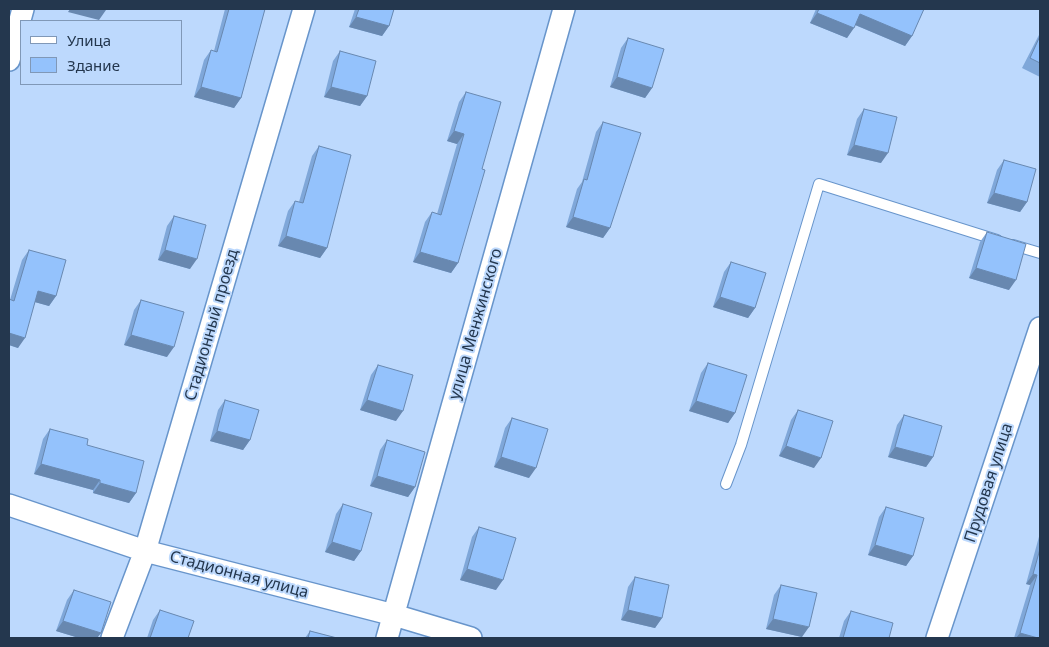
<!DOCTYPE html>
<meta charset="utf-8">
<style>
body{margin:0}
#map{position:relative;width:1049px;height:647px;overflow:hidden;background:#bdd9fd;font-family:"Noto Sans",sans-serif}
canvas{display:block}
.frame{position:absolute;inset:0;border:10px solid #24374e;pointer-events:none}
.legend{position:absolute;left:20px;top:20px;width:162px;height:65px;box-sizing:border-box;background:#bdd9fd;border:1px solid #8098b7;margin:0;padding:6px 9px;list-style:none;font-size:15px;color:#24374e}
.legend li{display:flex;align-items:center;gap:10px;height:25px}
.legend b{width:25px;border:1px solid #8098b7}
</style>
<div id="map">
<canvas width="1049" height="647"></canvas>
<div class="frame"></div>
<ul class="legend">
<li><b style="height:6px;background:#fff"></b>Улица</li>
<li><b style="height:14px;background:#94c2fc"></b>Здание</li>
</ul>
</div>
<script>
const ctx = document.querySelector('canvas').getContext('2d');
ctx.lineJoin = 'round';
function toPath(rows) {
  const path = new Path2D();
  for (const r of rows) {
    path.moveTo(r[0], r[1]);
    for (let i = 2; i < r.length; i += 2) path.lineTo(r[i], r[i + 1]);
  }
  return path;
}
function trace(path, color, width, dash) {
  ctx.strokeStyle = color;
  ctx.lineWidth = width;
  ctx.lineCap = dash ? 'butt' : 'round';
  ctx.setLineDash(dash || []);
  ctx.stroke(path);
}
function paint(path, color) {
  ctx.fillStyle = color;
  ctx.fill(path, 'evenodd');
}
function write(font, color, halo, rows, align = 'center') {
  ctx.font = font + ' "Noto Sans",sans-serif';
  ctx.lineWidth = 4;
  ctx.setLineDash([]);
  ctx.textBaseline = 'middle';
  ctx.strokeStyle = halo;
  ctx.fillStyle = color;
  for (const [text, x, y, turn = 0] of rows) {
    ctx.save();
    ctx.translate(x, y);
    ctx.rotate((+turn || 0) * Math.PI / 180);
    ctx.textAlign = isNaN(turn) ? turn : align;
    if (halo) ctx.strokeText(text, 0, 0);
    ctx.fillText(text, 0, 0);
    ctx.restore();
  }
}
const service = toPath([
 [1013,245,1040,253],
 [726,484,741,445,819,184,997,240]
]);
const minor = toPath([
 [9,60,23,9],
 [9,505,145,551,394,615,471,638],
 [112,638,145,551,304,9],
 [387,638,564,9],
 [937,638,1040,328]
]);
trace(service, '#6895cb', 12);
trace(minor, '#6895cb', 24);
trace(service, '#fff', 10);
trace(minor, '#fff', 21);
paint(toPath([
 [225,9,265,9,241,98,234,108,194,97,204,60,211,50,214,51],
 [355,9,394,9,389,26,382,36,349,27],
 [816,9,924,9,912,36,905,46,855,25,847,38,810,23],
 [1040,33,1040,77,1022,68],
 [628,38,652,88,645,98,610,87,621,48],
 [340,51,367,96,360,106,324,97,333,61],
 [466,92,482,169,458,263,451,273,413,262,425,222,432,212,437,214,457,144,447,141,459,102],
 [864,109,881,163,847,155,857,119],
 [603,122,610,228,603,238,566,227,577,189,582,182,596,132],
 [319,146,327,248,320,258,278,246,288,211,295,201,299,202,312,156],
 [1004,160,1027,202,1020,212,987,203,997,170],
 [174,216,190,269,158,260,167,226],
 [987,232,1009,290,969,278,980,242],
 [29,250,56,296,49,306,35,302,18,348,9,345,9,299,10,300,22,260],
 [731,262,755,308,748,318,713,307,724,272],
 [141,300,167,357,124,345,134,310],
 [708,363,735,413,728,423,689,411,701,373],
 [378,365,396,421,360,410,371,375],
 [225,400,250,440,243,450,210,441,218,410],
 [798,410,814,468,779,456,791,420],
 [904,415,933,457,926,467,888,457,897,425],
 [512,418,529,478,494,467,505,428],
 [50,429,87,445,136,493,129,503,93,493,93,490,34,474,43,439],
 [387,440,415,487,408,497,370,486,380,450],
 [343,504,361,551,354,561,325,552,336,514],
 [886,507,913,556,906,566,868,555,879,517],
 [479,527,496,590,460,580,472,537],
 [1040,533,1040,638,1014,638,1030,585,1026,584],
 [635,577,662,618,655,628,621,620,628,587],
 [781,585,802,637,766,629,774,595],
 [74,590,101,633,97,638,79,638,56,631,67,600],
 [160,610,188,638,147,638,153,620],
 [851,611,889,638,839,638,844,621],
 [310,631,337,638,305,638]
]), '#7fa7d9');
paint(toPath([
 [70,9,101,9,106,10,99,20,68,12],
 [817,13,854,28,847,38,810,23],
 [860,14,912,36,905,46,853,24],
 [356,17,389,26,382,36,349,27],
 [617,77,652,88,645,98,610,87],
 [201,87,241,98,234,108,194,97],
 [331,87,367,96,360,106,324,97],
 [454,131,464,134,457,144,447,141],
 [854,145,888,153,881,163,847,155],
 [994,193,1027,202,1020,212,987,203],
 [573,217,610,228,603,238,566,227],
 [286,236,327,248,320,258,278,246],
 [165,250,197,259,190,269,158,260],
 [420,252,458,263,451,273,413,262],
 [976,268,1016,280,1009,290,969,278],
 [38,291,56,296,49,306,31,301],
 [720,297,755,308,748,318,713,307],
 [9,333,25,338,18,348,9,345],
 [131,335,174,347,167,357,124,345],
 [367,400,403,411,396,421,360,410],
 [696,401,735,413,728,423,689,411],
 [217,431,250,440,243,450,210,441],
 [786,446,821,458,814,468,779,456],
 [895,447,933,457,926,467,888,457],
 [501,457,536,468,529,478,494,467],
 [41,464,100,480,93,490,34,474],
 [377,476,415,487,408,497,370,486],
 [100,483,136,493,129,503,93,493],
 [332,542,361,551,354,561,325,552],
 [875,545,913,556,906,566,868,555],
 [467,569,503,580,496,590,460,580],
 [1033,574,1037,575,1030,585,1026,584],
 [628,610,662,618,655,628,621,620],
 [773,619,809,627,802,637,766,629],
 [63,621,101,633,97,638,79,638,56,631],
 [1020,633,1038,638,1016,638]
]), '#6888b0');
const building = toPath([
 [229,9,265,9,241,98,201,87,211,50,217,52,229,9],
 [359,9,394,9,389,26,356,17,359,9],
 [819,9,924,9,912,36,860,14,854,28,817,13,819,9],
 [1040,36,1040,63,1030,58,1040,36],
 [628,38,664,49,652,88,617,77,628,38],
 [340,51,376,61,367,96,331,87,340,51],
 [466,92,501,102,482,169,485,170,458,263,420,252,432,212,441,215,464,134,454,131,466,92],
 [864,109,897,117,888,153,854,145,864,109],
 [603,122,641,133,610,228,573,217,584,179,587,180,603,122],
 [319,146,351,155,327,248,286,236,295,201,303,203,319,146],
 [1004,160,1036,169,1027,202,994,193,1004,160],
 [174,216,206,225,197,259,165,250,174,216],
 [987,232,1026,244,1016,280,976,268,987,232],
 [29,250,66,260,56,296,38,291,25,338,9,333,9,299,14,301,29,250],
 [731,262,766,273,755,308,720,297,731,262],
 [141,300,184,312,174,347,131,335,141,300],
 [708,363,747,375,735,413,696,401,708,363],
 [378,365,413,375,403,411,367,400,378,365],
 [225,400,259,410,250,440,217,431,225,400],
 [798,410,833,421,821,458,786,446,798,410],
 [904,415,942,426,933,457,895,447,904,415],
 [512,418,548,429,536,468,501,457,512,418],
 [50,429,88,439,87,445,144,461,136,493,100,483,100,480,41,464,50,429],
 [387,440,425,452,415,487,377,476,387,440],
 [343,504,372,513,361,551,332,542,343,504],
 [886,507,924,518,913,556,875,545,886,507],
 [479,527,516,538,503,580,467,569,479,527],
 [1040,549,1040,638,1038,638,1020,633,1037,575,1033,574,1040,549],
 [635,577,669,585,662,618,628,610,635,577],
 [781,585,817,593,809,627,773,619,781,585],
 [74,590,111,602,101,633,63,621,74,590],
 [160,610,194,621,188,638,150,638,160,610],
 [851,611,893,623,889,638,843,638,851,611],
 [310,631,337,638,308,638,310,631]
]);
paint(building, '#94c2fc');
trace(building, '#6888b0', 1);
write('16px', '#24374e', '#bdd9fd', [
 ["улица Менжинского",476,324,-74],
 ["Стадионный проезд",212,325,-74],
 ["Прудовая улица",989,483,-72],
 ["Стадионная улица",239,575,15]
]);
</script>
